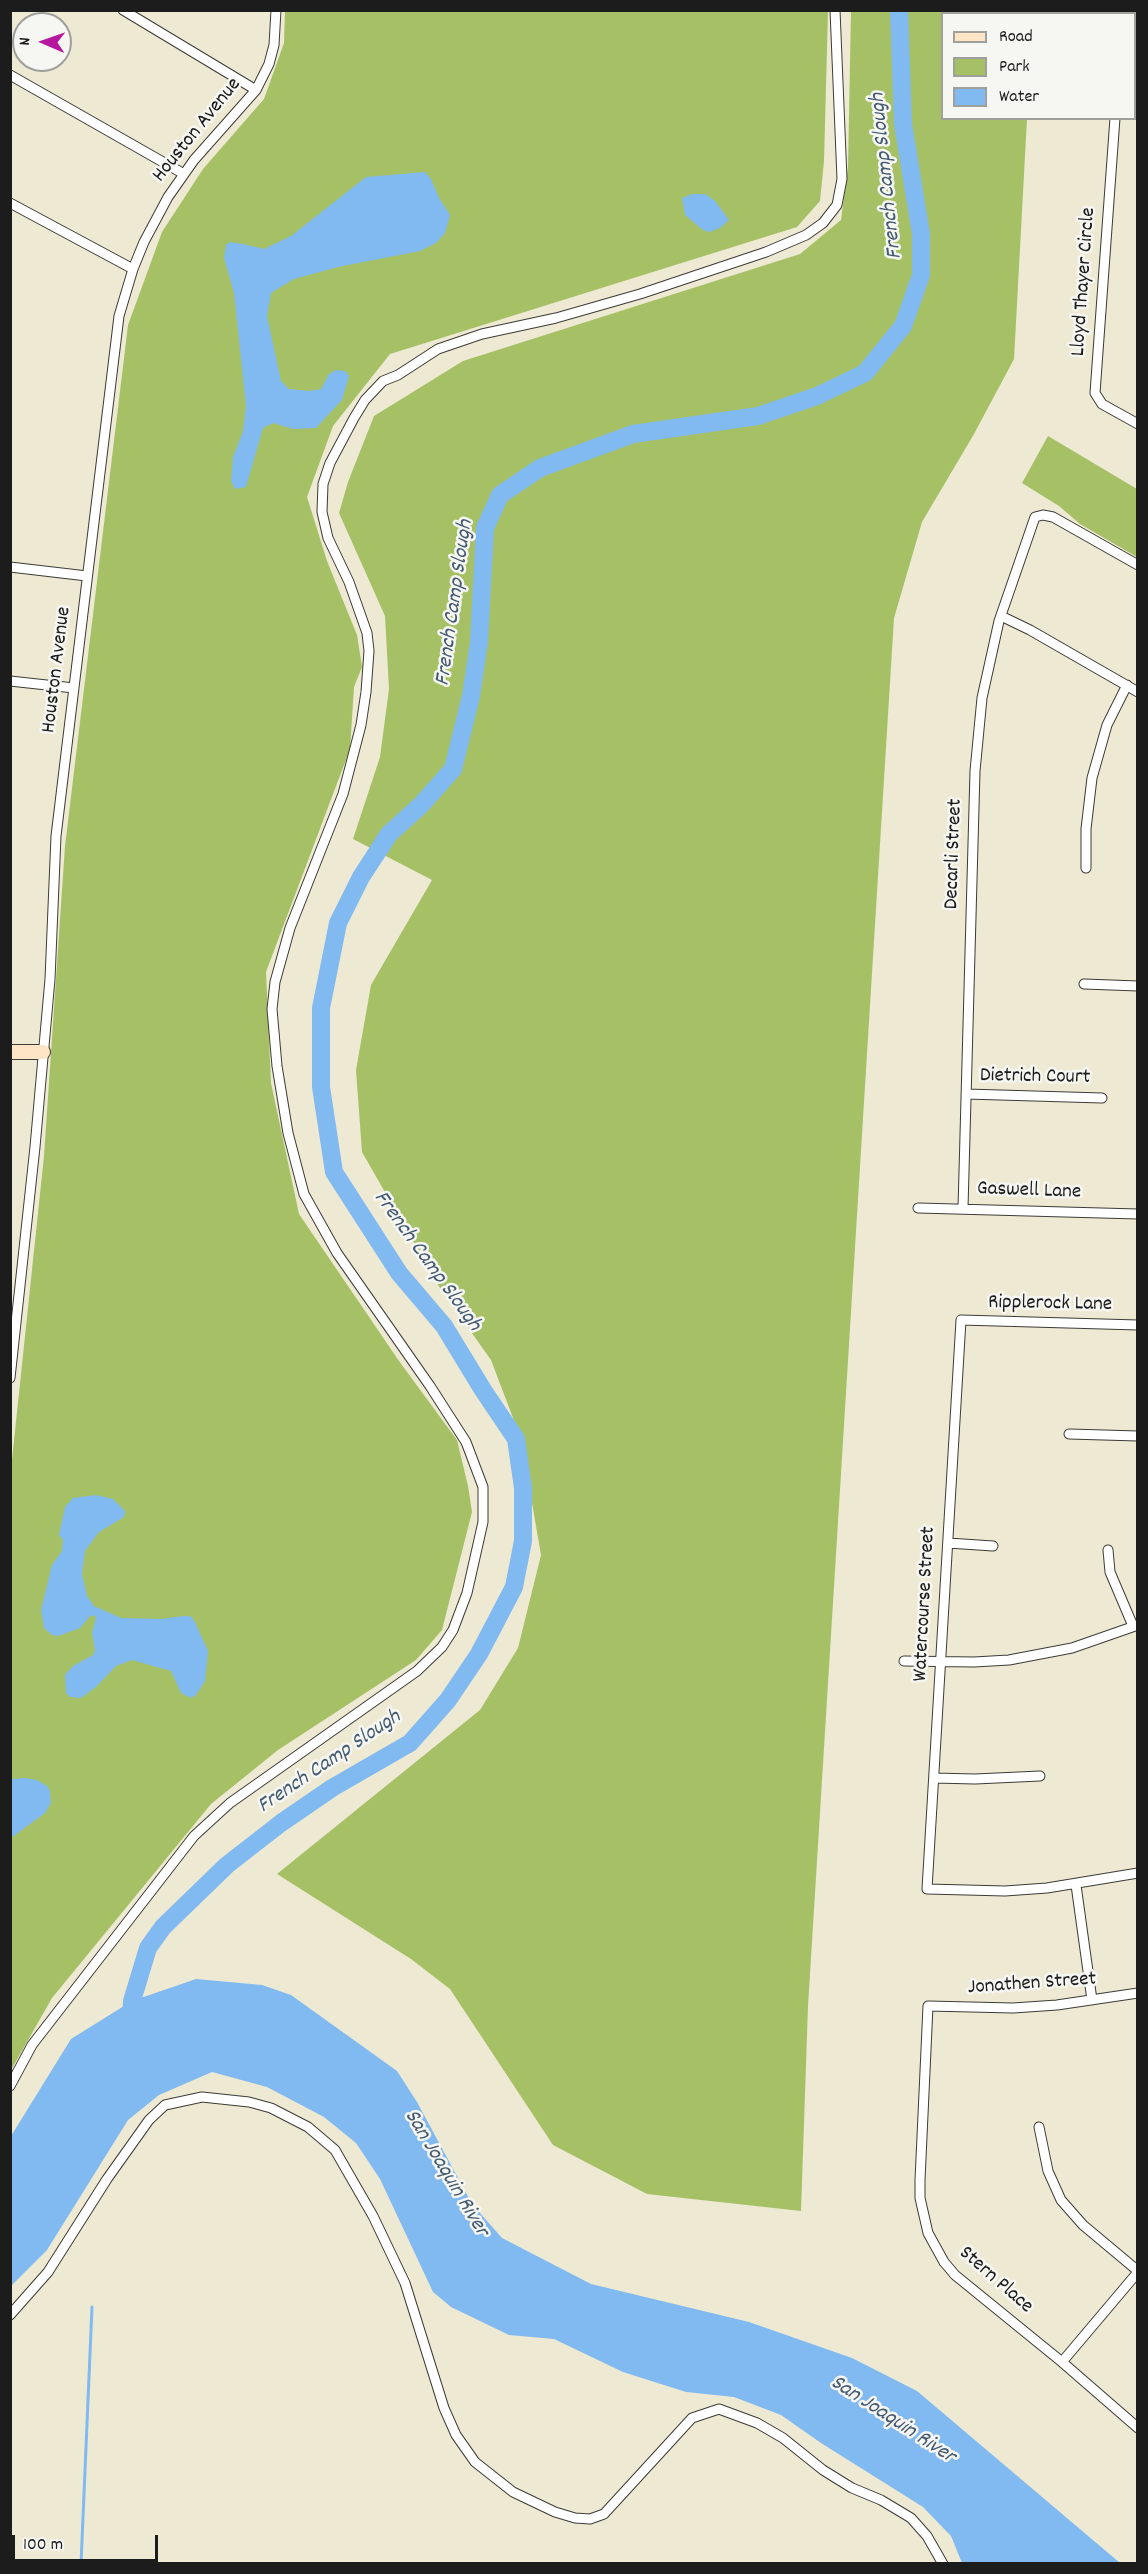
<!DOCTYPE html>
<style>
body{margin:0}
#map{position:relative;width:1148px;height:2574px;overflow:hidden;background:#eee9d2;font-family:Dekko,sans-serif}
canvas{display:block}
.frame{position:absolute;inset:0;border:12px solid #1c1c1c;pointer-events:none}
.legend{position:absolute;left:941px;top:12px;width:195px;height:108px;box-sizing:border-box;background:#f6f6f2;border:2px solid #9f9f9c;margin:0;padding:8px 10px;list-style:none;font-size:18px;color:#1c1c1c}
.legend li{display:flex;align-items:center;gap:12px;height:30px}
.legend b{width:30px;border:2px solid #9f9f9c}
.north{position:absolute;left:12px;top:12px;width:60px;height:60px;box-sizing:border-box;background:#f6f6f2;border:2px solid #9f9f9c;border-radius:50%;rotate:272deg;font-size:16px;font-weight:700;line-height:24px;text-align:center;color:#1c1c1c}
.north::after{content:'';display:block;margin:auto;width:21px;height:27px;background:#b5179e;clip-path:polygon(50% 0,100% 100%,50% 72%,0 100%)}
.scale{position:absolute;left:12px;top:2535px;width:146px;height:27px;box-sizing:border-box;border:3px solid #1c1c1c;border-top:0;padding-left:8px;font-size:18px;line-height:21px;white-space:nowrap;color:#1c1c1c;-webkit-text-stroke:4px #f6f6f2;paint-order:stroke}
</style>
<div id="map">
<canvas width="1148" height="2574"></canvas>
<div class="frame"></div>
<ul class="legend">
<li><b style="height:8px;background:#fde5c5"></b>Road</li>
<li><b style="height:16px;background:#a6c066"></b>Park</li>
<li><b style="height:16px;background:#81b9f1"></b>Water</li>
</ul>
<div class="north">N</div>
<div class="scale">100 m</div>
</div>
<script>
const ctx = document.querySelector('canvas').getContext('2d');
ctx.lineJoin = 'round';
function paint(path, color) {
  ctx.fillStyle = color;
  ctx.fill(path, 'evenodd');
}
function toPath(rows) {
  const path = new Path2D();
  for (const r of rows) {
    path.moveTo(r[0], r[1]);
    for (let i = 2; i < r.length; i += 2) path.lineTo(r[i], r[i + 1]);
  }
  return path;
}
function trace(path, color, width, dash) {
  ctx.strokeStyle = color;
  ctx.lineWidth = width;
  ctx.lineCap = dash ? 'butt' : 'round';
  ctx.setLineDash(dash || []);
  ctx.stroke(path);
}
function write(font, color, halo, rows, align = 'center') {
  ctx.font = font + ' Dekko,sans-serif';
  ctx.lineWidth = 5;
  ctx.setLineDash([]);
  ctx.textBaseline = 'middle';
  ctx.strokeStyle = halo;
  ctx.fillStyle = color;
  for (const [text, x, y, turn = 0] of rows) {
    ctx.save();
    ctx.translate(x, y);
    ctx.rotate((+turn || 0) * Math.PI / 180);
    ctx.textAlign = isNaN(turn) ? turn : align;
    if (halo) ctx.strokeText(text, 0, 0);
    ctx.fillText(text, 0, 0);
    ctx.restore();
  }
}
paint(toPath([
 [285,11,828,11,824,161,820,201,797,227,390,354,333,426,307,497,327,561,357,635,362,667,354,687,350,749,266,972,271,1083,299,1214,399,1361,457,1440,468,1486,472,1512,442,1630,416,1660,278,1750,211,1804,52,1998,11,2070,11,1469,44,1156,65,846,128,325,162,232,203,169,264,99,284,43],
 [851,11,1033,11,1033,14,942,14,942,118,1027,119,1014,359,974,434,922,522,894,618,808,2006,801,2211,647,2194,553,2145,450,1989,411,1959,277,1874,480,1710,518,1648,541,1555,521,1439,491,1360,438,1285,362,1152,356,1070,371,985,432,880,353,839,380,757,389,689,385,616,339,513,348,482,374,416,463,361,800,254,841,220,848,167],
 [1048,436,1137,489,1137,557,1080,524,1059,506,1022,483]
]), '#a6c066');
paint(toPath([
 [425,172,431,179,439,198,450,215,445,233,436,243,420,251,338,267,294,279,271,293,267,316,281,381,289,389,309,391,321,389,329,374,336,370,345,371,349,376,342,400,316,428,293,429,273,423,263,428,246,487,235,489,231,481,233,457,243,431,246,406,234,293,224,258,226,245,230,242,243,244,264,249,291,236,366,177],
 [693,194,705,194,715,201,729,220,720,228,709,232,703,230,685,215,682,198],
 [96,1495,113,1499,125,1511,124,1517,99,1532,85,1551,82,1574,87,1596,94,1606,121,1618,161,1619,184,1616,190,1616,194,1620,208,1651,205,1681,196,1695,191,1698,181,1693,171,1671,132,1660,116,1666,96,1687,81,1698,70,1697,66,1693,65,1675,73,1666,93,1655,95,1650,92,1633,96,1617,91,1615,80,1628,58,1636,52,1635,44,1628,41,1610,52,1565,62,1551,63,1540,59,1535,60,1530,65,1507,73,1498],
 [25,1778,37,1780,47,1786,50,1791,51,1803,45,1813,11,1838,11,1779],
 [196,1979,262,1985,291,1995,397,2071,417,2102,472,2204,502,2238,591,2284,749,2322,852,2358,917,2391,1120,2563,962,2563,951,2536,923,2507,821,2443,781,2415,734,2397,686,2392,623,2372,554,2339,509,2335,451,2307,433,2292,380,2179,356,2143,324,2117,267,2087,212,2072,159,2095,128,2120,47,2250,11,2286,11,2136,71,2039,132,2001]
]), '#81b9f1');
trace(toPath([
 [81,2564,92,2307]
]), '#81b9f1', 3);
trace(toPath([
 [131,2024,132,2001,148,1948,163,1927,227,1865,281,1823,332,1788,410,1743,448,1700,479,1654,514,1587,523,1541,523,1488,516,1439,483,1390,444,1326,399,1273,334,1172,321,1087,321,1008,338,923,361,877,389,834,421,805,453,769,471,696,479,642,485,528,500,495,540,468,633,434,758,416,817,396,865,373,903,326,921,275,921,234,903,124,899,10]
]), '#81b9f1', 18);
const street = toPath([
 [123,10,256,90],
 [1122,14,1122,10],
 [10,75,184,174],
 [1115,118,1095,393,1102,404,1138,424],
 [10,203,133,269],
 [10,567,87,576],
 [1001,616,1030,630,1138,692],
 [10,681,74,688],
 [1086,868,1086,829,1092,778,1107,725,1127,685],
 [1084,984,1138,986],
 [966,1094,1102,1098],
 [918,1208,1138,1214],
 [963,1208,975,771,982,698,999,621,1035,517,1043,515,1053,517,1138,565],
 [1138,1325,961,1320,927,1889,1005,1891,1047,1888,1138,1873],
 [10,1378,35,1147,50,979,56,836,119,316,133,269,144,242,168,197,194,160,256,90,269,64,274,45,276,10],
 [1069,1434,1138,1436],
 [948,1543,993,1546],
 [1108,1550,1110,1572,1133,1626],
 [904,1661,974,1662,1009,1660,1072,1648,1138,1625],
 [934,1778,975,1779,1040,1776],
 [1076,1885,1092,2000],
 [1138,1993,1057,2005,1013,2008,928,2006,920,2180,920,2198,928,2233,944,2262,955,2275,1062,2362,1138,2428],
 [10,2086,32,2045,194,1836,230,1803,417,1671,442,1647,453,1630,467,1593,483,1522,483,1487,466,1442,430,1386,337,1253,304,1194,288,1133,277,1066,272,1009,275,982,290,928,343,794,361,725,366,692,369,651,367,633,349,582,328,538,322,512,323,484,330,463,354,418,365,400,383,381,398,375,438,349,482,334,556,318,640,294,766,252,806,235,823,223,837,205,842,179,835,10],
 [1039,2127,1048,2171,1061,2200,1083,2225,1138,2271],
 [10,2315,48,2272,107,2179,149,2120,165,2105,202,2097,249,2102,271,2108,308,2127,335,2150,373,2216,405,2283,444,2408,456,2435,475,2462,513,2492,555,2512,575,2518,590,2519,604,2514,692,2418,719,2409,757,2423,783,2438,823,2470,852,2488,881,2500,911,2518,927,2536,943,2564],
 [1062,2362,1138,2272]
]);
const secondary = toPath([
 [10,1052,43,1052]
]);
trace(street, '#3c3b37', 11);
trace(secondary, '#3c3b37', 16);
trace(street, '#fff', 9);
trace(secondary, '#fde5c5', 14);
write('21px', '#1c1c1c', '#f6f6f2', [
 ["Houston Avenue",198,131,-51],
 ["Lloyd Thayer Circle",1085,282,-86],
 ["Houston Avenue",58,670,-83],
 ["Decarli Street",955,854,-88],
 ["Dietrich Court",1035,1078,1],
 ["Gaswell Lane",1029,1192,2],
 ["Ripplerock Lane",1050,1305,1],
 ["Watercourse Street",926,1604,-87],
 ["Jonathen Street",1032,1985,-4],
 ["Stern Place",995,2281,41]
]);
write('italic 22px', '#445b71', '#f6f6f2', [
 ["French Camp Slough",888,176,-96],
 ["French Camp Slough",456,603,-82],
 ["French Camp Slough",426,1262,54],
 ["French Camp Slough",330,1763,-34],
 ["San Joaquin River",445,2174,59],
 ["San Joaquin River",892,2421,33]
]);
</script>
